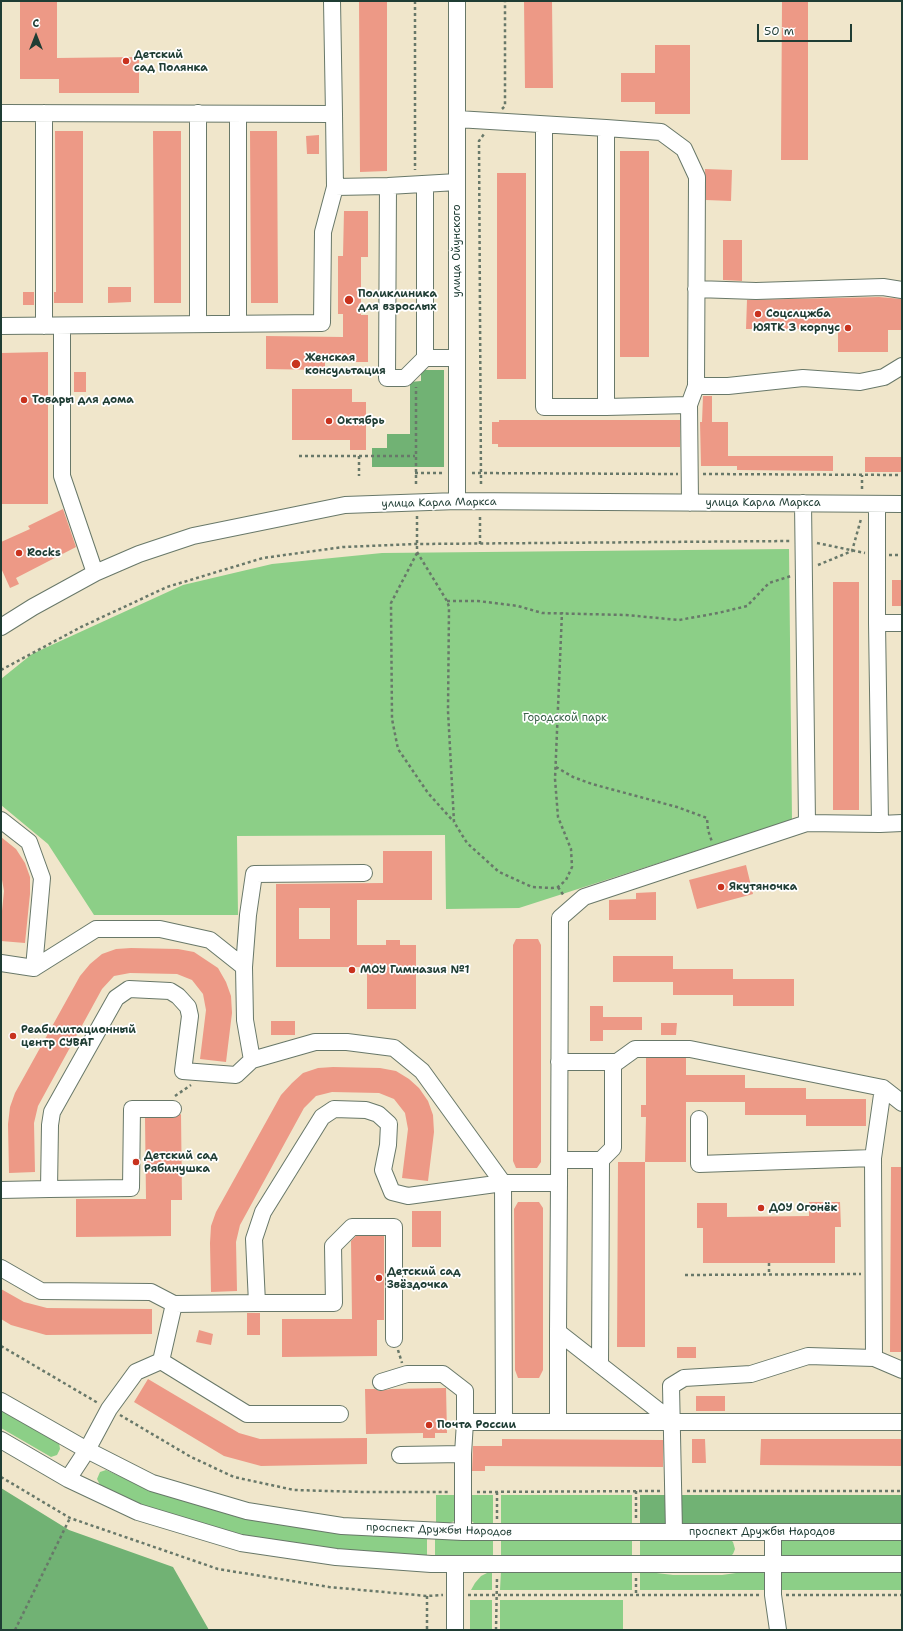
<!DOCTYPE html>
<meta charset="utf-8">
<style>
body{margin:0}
#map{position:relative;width:903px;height:1631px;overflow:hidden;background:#f0e6cb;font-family:"Shantell Sans",sans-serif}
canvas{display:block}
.frame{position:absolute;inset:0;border:2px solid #1f3d34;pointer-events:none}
.north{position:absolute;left:16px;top:16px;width:40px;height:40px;-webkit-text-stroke:3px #fff;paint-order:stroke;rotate:0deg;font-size:11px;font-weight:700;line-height:16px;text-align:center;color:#1f3d34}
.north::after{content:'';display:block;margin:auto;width:14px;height:18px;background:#1f3d34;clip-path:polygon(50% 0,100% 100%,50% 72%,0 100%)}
.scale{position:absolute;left:757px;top:24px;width:95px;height:18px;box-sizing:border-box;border:2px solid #1f3d34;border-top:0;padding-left:5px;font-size:12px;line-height:14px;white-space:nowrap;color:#1f3d34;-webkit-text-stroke:3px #fff;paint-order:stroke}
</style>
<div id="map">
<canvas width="903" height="1631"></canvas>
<div class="frame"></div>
<div class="north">С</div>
<div class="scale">50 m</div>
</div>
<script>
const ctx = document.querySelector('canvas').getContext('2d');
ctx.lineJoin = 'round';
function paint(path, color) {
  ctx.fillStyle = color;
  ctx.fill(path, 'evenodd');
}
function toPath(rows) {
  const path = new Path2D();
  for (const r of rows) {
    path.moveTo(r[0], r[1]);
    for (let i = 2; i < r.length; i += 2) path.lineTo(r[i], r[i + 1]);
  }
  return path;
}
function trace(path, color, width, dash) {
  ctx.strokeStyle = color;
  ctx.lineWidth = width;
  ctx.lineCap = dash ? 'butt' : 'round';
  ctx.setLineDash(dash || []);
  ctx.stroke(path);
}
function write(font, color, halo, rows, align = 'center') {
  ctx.font = font + ' "Shantell Sans",sans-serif';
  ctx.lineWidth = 3.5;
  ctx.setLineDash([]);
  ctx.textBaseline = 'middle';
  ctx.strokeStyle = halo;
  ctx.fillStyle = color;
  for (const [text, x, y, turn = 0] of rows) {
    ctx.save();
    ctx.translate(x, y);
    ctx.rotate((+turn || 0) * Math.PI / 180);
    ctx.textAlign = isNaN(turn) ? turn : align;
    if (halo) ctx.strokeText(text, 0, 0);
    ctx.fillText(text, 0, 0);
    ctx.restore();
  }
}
paint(toPath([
 [789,549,792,820,519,908,446,909,445,835,237,836,238,915,94,915,48,844,1,805,1,679,32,654,183,585,272,564,382,553],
 [1,1409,59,1443,60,1449,57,1455,51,1457,1,1428],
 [106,1470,150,1490,237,1517,342,1534,427,1538,427,1556,341,1550,243,1536,145,1507,100,1485,97,1479,100,1472],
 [436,1495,459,1495,457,1519,455,1521,449,1523,436,1523],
 [467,1495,493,1495,493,1523,474,1523,469,1519],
 [501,1495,632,1495,632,1523,501,1523],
 [435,1538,493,1538,493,1556,435,1556],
 [501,1538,632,1539,632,1557,501,1556],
 [640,1539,730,1539,733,1542,735,1549,733,1554,729,1557,640,1557],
 [782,1539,902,1539,902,1557,782,1557,780,1556,780,1540],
 [501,1571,632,1571,632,1590,500,1590],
 [640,1571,673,1575,722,1575,750,1571,761,1571,766,1575,768,1590,640,1590],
 [783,1571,902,1571,902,1590,777,1590,781,1573],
 [489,1572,492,1572,492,1590,471,1590,475,1583,481,1576],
 [470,1600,492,1600,492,1630,470,1630],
 [500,1600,623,1600,623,1630,500,1630]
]), '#8ccf87');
paint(toPath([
 [421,370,444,370,444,467,372,467,372,448,387,448,387,434,410,434,410,382,421,381],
 [1,1488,69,1530,173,1567,209,1630,1,1630],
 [640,1495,902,1495,902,1523,640,1523]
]), '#71b274');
paint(toPath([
 [20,1,57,1,57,58,139,57,139,93,59,93,59,79,20,79],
 [359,1,387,1,387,171,360,172],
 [524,1,552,1,553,88,525,88],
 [782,1,808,1,808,160,781,160],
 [655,45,690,45,690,114,655,114,655,102,621,102,621,73,655,73],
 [55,131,83,131,83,303,54,303,54,292,56,292],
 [153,131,181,131,181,303,154,303],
 [250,131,277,131,278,303,251,303],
 [319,135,319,154,307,154,306,136],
 [620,151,649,151,649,357,620,357],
 [705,169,732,170,731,201,706,200],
 [497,173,526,173,526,379,497,379],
 [344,211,368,211,368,257,361,257,361,315,368,315,368,362,325,362,325,370,266,369,266,336,343,337,343,314,338,314,338,256,343,256],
 [723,240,742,240,742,281,723,280],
 [108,287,131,287,131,302,108,303],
 [23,292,34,292,34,305,23,305],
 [879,297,902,299,902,330,888,330,888,352,838,352,838,329,746,329,747,300],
 [48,352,48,504,1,504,1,353],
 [74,372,86,372,86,392,74,392],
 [292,389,352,389,352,402,366,402,366,450,350,450,350,440,292,440],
 [703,396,712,396,712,422,728,422,728,456,833,456,833,471,737,470,737,466,701,466,700,422,702,422],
 [499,420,680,420,680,447,498,447,498,444,492,444,492,422,499,422],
 [865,457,902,457,902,472,865,472],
 [63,509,76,547,16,578,19,584,10,588,1,568,1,542,30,529,28,526],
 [892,580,902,580,902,606,892,606],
 [833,582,859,582,859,810,833,810],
 [1,837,16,849,25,863,30,877,30,894,25,943,1,941,1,921,4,891,1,874],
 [383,851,432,851,432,900,357,900,357,945,386,945,386,940,400,940,400,945,416,945,416,1009,367,1009,367,967,276,967,276,884,383,883],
 [299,908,330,908,330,939,299,939],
 [746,865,753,894,697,909,689,880],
 [656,892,656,920,609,920,609,900,636,899,636,893],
 [516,939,538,939,541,945,541,1162,537,1168,516,1168,513,1161,513,945],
 [131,948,178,949,194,952,218,968,226,982,231,996,232,1013,226,1062,200,1059,206,1010,203,994,192,980,177,974,130,973,114,976,102,989,38,1106,34,1123,35,1172,9,1173,8,1124,10,1107,15,1093,80,976,90,964,102,954,116,949],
 [613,956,673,956,673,969,733,969,733,979,794,979,794,1006,733,1006,733,995,673,995,673,982,613,982],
 [590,1006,603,1006,603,1017,642,1017,642,1030,603,1030,603,1041,590,1041],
 [271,1021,295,1021,295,1035,271,1035],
 [661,1023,677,1023,676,1035,661,1035],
 [646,1058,686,1058,686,1075,745,1075,745,1088,806,1088,806,1099,866,1099,866,1126,806,1126,806,1115,745,1115,745,1102,686,1102,686,1162,645,1162,646,1117,641,1117,641,1105,646,1105],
 [333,1067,380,1068,396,1071,409,1079,419,1088,428,1101,433,1115,434,1132,428,1181,402,1178,408,1129,405,1113,394,1099,379,1093,332,1092,316,1096,304,1108,240,1225,236,1242,237,1291,211,1292,210,1243,211,1226,216,1212,281,1095,292,1083,303,1073,318,1068],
 [181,1114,182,1200,171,1200,171,1236,76,1237,76,1199,146,1199,145,1118,173,1118],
 [618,1162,645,1162,645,1347,617,1347],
 [891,1167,902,1167,902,1352,890,1352],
 [518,1202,539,1202,543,1208,543,1370,539,1378,518,1378,515,1370,514,1209],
 [809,1202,840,1202,841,1227,835,1227,835,1263,703,1263,703,1228,697,1228,697,1203,727,1203,727,1217,809,1216],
 [412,1211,441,1211,441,1247,412,1247],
 [356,1236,384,1236,384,1320,377,1320,377,1356,282,1357,282,1319,352,1319,351,1241],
 [1,1289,24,1302,47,1308,152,1309,152,1334,46,1335,11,1325,1,1319],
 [247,1313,260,1313,260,1335,247,1335],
 [199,1330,213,1334,211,1345,196,1342],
 [677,1347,696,1347,696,1358,677,1358],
 [148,1379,239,1433,260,1439,367,1438,367,1464,261,1466,224,1456,134,1402],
 [365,1389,375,1389,379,1391,391,1389,446,1388,447,1433,435,1433,435,1438,423,1438,423,1433,366,1434],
 [696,1396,725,1396,725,1411,696,1411],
 [502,1439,663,1440,663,1467,485,1466,485,1471,472,1471,473,1446,502,1446],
 [692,1439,705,1439,706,1463,692,1463],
 [761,1439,902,1439,902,1466,760,1465]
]), '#ed9986');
const minor = toPath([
 [332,1,334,114],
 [1,113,334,114,335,187,388,186,457,182],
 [198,113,198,324],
 [457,119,606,128,606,407,689,405],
 [544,125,544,407,606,407],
 [606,128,661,132,684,149,697,177,696,386,689,405,690,503],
 [425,184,425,358,457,358],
 [388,186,387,378,405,378,425,358],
 [696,289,756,291,883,287,902,290],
 [238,324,238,114],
 [1,326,322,323,323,232,335,187],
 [44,326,44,113],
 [62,326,62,476,95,573],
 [696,386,728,386,803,378,860,382,884,377,902,366],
 [457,501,457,1],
 [877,623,902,623],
 [1,627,33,607,95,573,139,554,193,536,345,505,457,501,902,504],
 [1,820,29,842,42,878,34,968,1,963],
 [807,823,880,824,877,623,877,504],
 [880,824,902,823],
 [244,967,248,915,254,874,364,873],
 [34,968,96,929,160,929,210,940,244,967,245,1020,252,1060],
 [559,1062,617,1062,635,1049,690,1049,883,1088],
 [699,1119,699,1164,873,1158],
 [559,1160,601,1160,600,1365],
 [601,1160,613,1148,613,1062],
 [49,1189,131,1188,132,1109,173,1109],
 [1,1190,49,1189,50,1125,52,1112,116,998,129,989,170,991,178,996,188,1007,190,1016,183,1071,236,1075,252,1060,315,1042,347,1042,394,1048,422,1071,503,1183,504,1422],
 [1,1268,41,1291,151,1292,174,1304,257,1303,254,1239,263,1212,322,1117,334,1109,366,1110,378,1114,389,1124,388,1145,383,1170,392,1192,408,1196,503,1183,559,1183,560,918,584,897,807,823,803,503],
 [257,1303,334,1303,333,1246,352,1227,394,1227,394,1339],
 [174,1304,161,1361,247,1414,340,1414],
 [558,1332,558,1422],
 [874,1358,873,1158,883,1088,902,1103],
 [381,1382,407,1374,443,1374,465,1391,465,1422],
 [1,1401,87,1450,152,1483,247,1511,342,1526,463,1532,902,1532],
 [673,1422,902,1422],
 [1,1440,68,1479,138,1512,241,1543,336,1557,431,1564,902,1564],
 [400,1455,463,1454],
 [68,1479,87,1450,109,1409,136,1372,161,1361],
 [463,1532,463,1454,465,1422,673,1422,558,1332,559,1183],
 [674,1532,671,1386,684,1378,751,1374,808,1356,874,1358,902,1370],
 [773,1532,773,1595,778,1630],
 [455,1564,455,1630]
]);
trace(minor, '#687869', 18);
trace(toPath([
 [415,1,415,170],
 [502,109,505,106,505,1],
 [299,456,415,456],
 [359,456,359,476],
 [415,473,444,473],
 [472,473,678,474],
 [703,474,902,475],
 [416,484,416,387],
 [481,484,479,141,484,134],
 [862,489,862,475],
 [417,516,417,552,447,601,449,607,448,711,454,822,467,843,499,872,532,887,552,888,558,887,566,880,572,867,571,849,558,817,555,779,562,612],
 [817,543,865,553],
 [480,544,480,517],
 [417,553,391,603,392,719,398,749,428,793,454,822],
 [889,555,902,555],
 [818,565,852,551,861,519],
 [447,601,478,601,518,606,542,613,626,615,679,620,718,613,747,606,769,583,791,576],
 [1,670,81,627,167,587,263,558,343,547,417,544,790,541],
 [556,767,573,777,592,784,677,807,707,818,708,830,712,842],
 [558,887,564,896],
 [175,1096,191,1085],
 [769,1263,769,1275],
 [685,1275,861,1274],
 [1,1346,98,1403],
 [398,1350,402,1363],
 [120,1415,191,1457,234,1477,294,1490,363,1492,450,1492],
 [1,1477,70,1518,218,1569,329,1587,427,1596,443,1595],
 [636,1491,636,1519],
 [687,1491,902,1491],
 [477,1492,660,1491],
 [497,1519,497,1492],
 [636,1578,636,1595],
 [468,1595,761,1595],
 [786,1595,902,1595],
 [427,1596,427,1630],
 [15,1630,70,1518],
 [496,1630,497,1578]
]), '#687869', 2.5, [3, 3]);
trace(minor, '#fff', 16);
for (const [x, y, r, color] of [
 [126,61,4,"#c8321e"],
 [349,300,5,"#c8321e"],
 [758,314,4,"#c8321e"],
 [848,328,4,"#c8321e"],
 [296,364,5,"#c8321e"],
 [24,400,4,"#c8321e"],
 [329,421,4,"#c8321e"],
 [19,553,4,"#c8321e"],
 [721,887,4,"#c8321e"],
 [352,970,4,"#c8321e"],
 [13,1036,4,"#c8321e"],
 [136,1162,4,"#c8321e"],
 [761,1208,4,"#c8321e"],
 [379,1278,4,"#c8321e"],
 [429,1425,4,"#c8321e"]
]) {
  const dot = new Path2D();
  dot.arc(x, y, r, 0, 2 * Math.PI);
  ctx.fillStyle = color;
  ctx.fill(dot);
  trace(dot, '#fff', 1.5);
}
write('bold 11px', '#1f3d34', '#fff', [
 ["Детский",134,55],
 ["сад Полянка",134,68],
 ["Поликлиника",358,294],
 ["для взрослых",358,307],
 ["Соцслцжба",766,314],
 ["ЮЯТК 3 корпус",840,328,"right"],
 ["Женская",305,358],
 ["консультация",305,371],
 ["Товары для дома",32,400],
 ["Октябрь",337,421],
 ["Rocks",27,553],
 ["Якутяночка",729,887],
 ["МОУ Гимназия №1",360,970],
 ["Реабилитационный",21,1030],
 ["центр СУВАГ",21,1043],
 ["Детский сад",144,1156],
 ["Рябинушка",144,1169],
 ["ДОУ Огонёк",769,1208],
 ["Детский сад",387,1272],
 ["Звёздочка",387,1285],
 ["Почта России",437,1425]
], 'left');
write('11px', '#1f3d34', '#fff', [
 ["улица Ойунского",457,251,-90],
 ["улица Карла Маркса",439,503,-1],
 ["улица Карла Маркса",763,503],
 ["проспект Дружбы Народов",439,1530,2],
 ["проспект Дружбы Народов",762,1532]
]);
write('11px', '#3a6249', '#fff', [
 ["Городской парк",565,718]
]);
</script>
